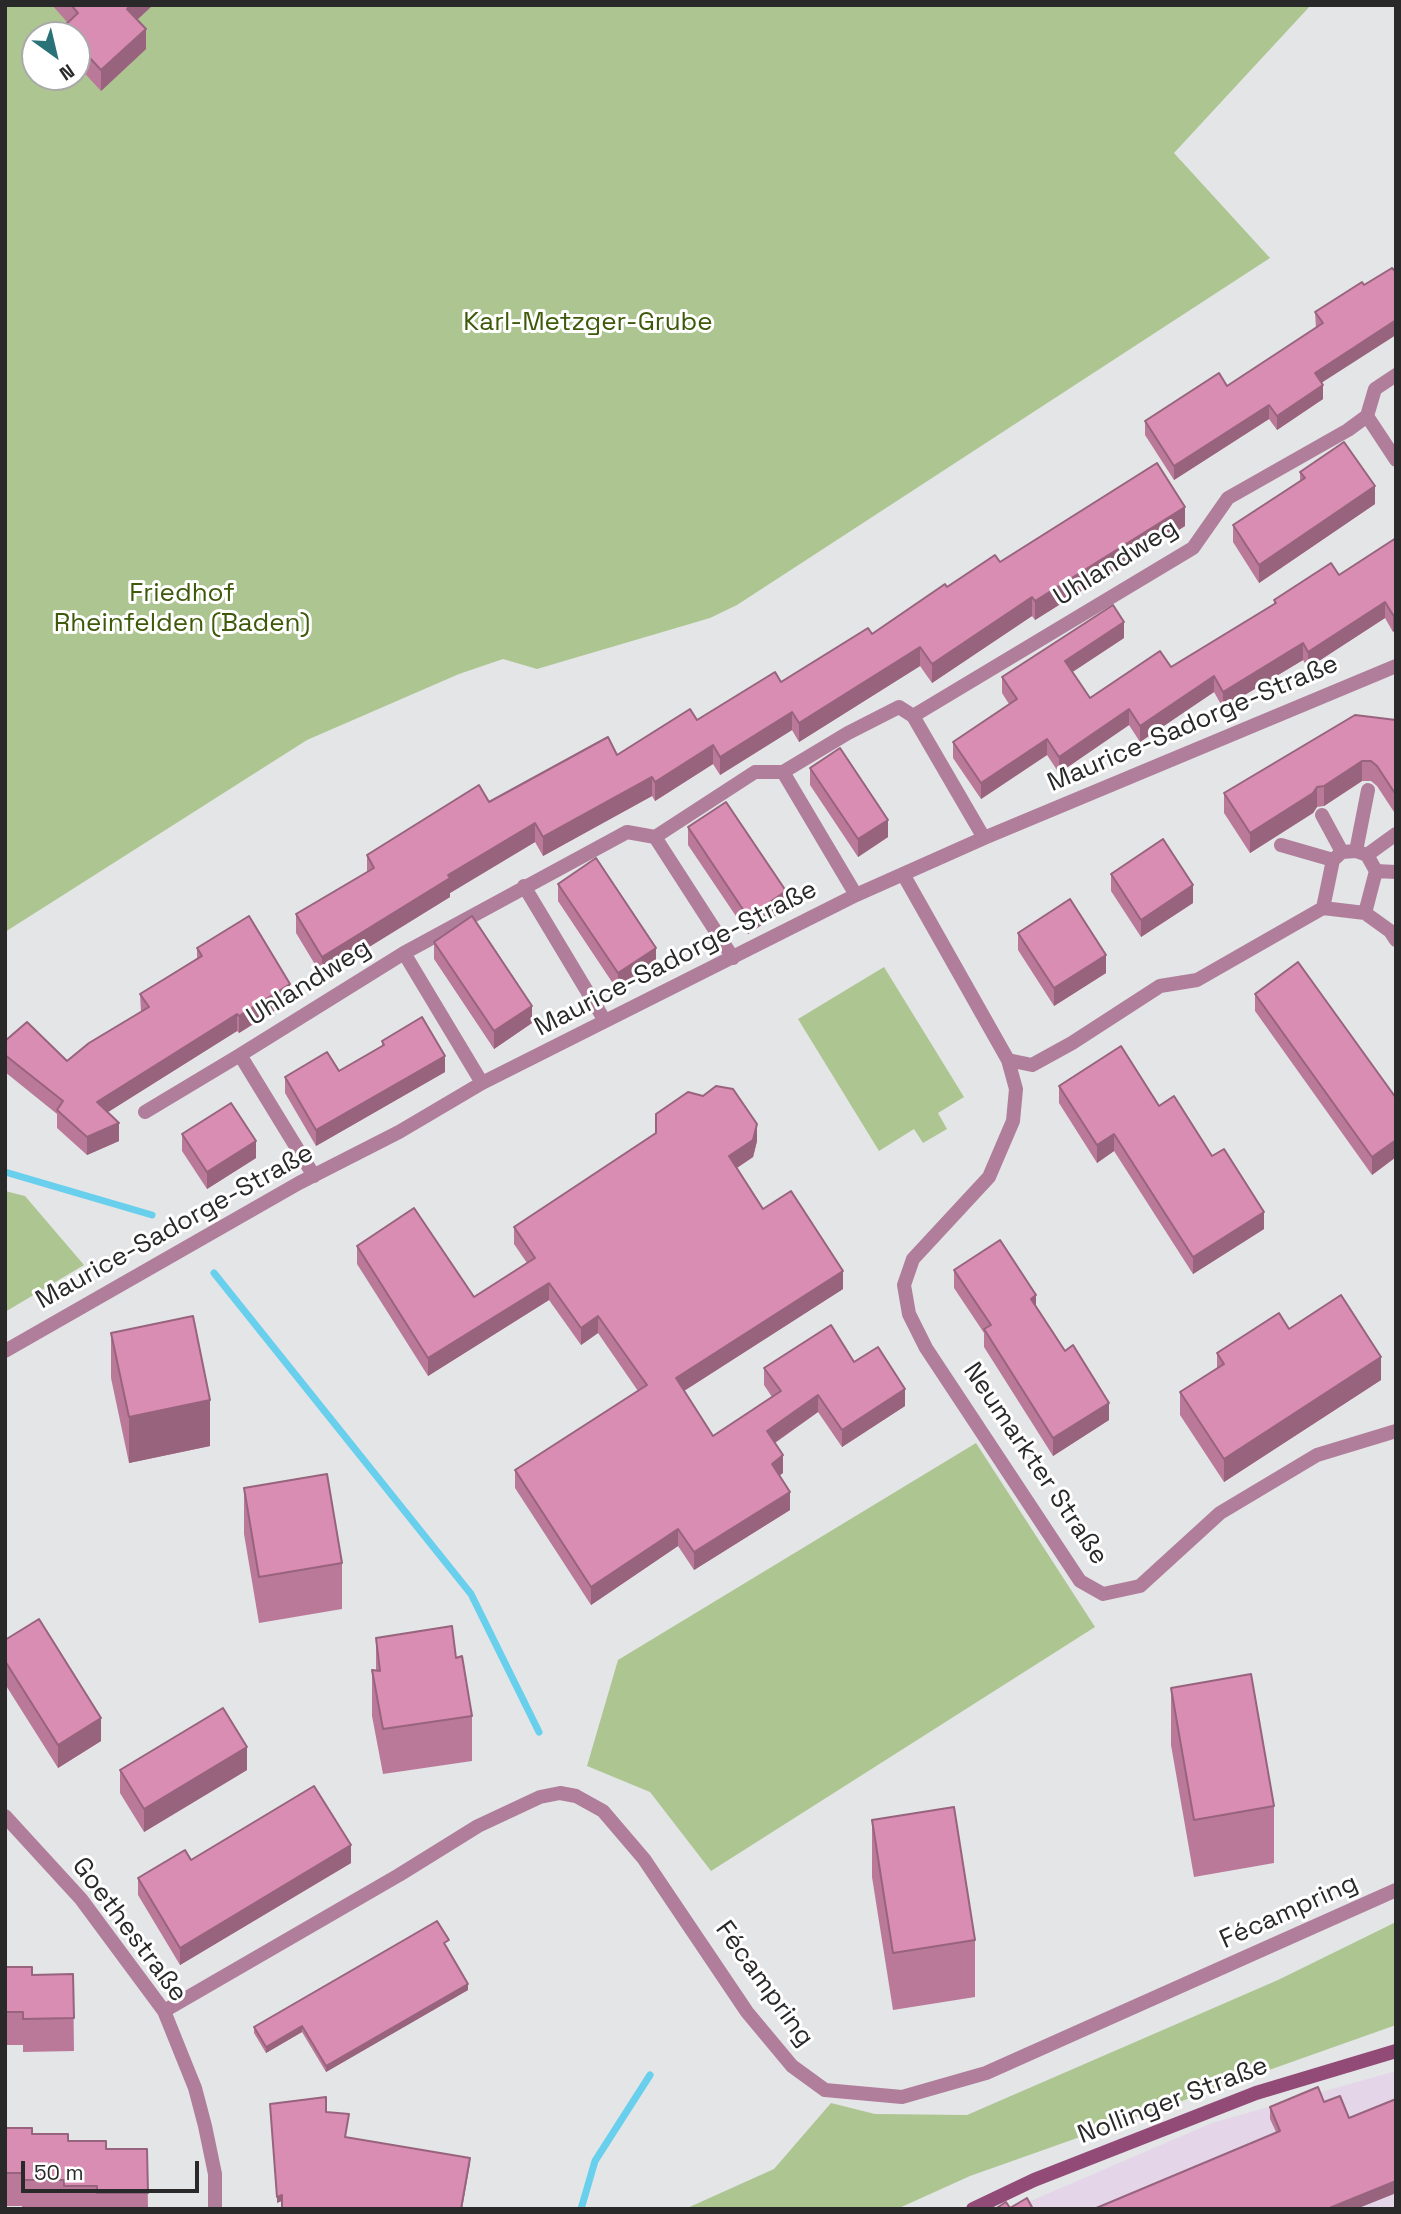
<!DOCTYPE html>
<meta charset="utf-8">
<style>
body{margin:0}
#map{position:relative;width:1401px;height:2214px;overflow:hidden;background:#e3e5e7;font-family:"Space Grotesk",sans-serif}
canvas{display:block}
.frame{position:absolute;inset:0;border:7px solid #29292a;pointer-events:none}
.north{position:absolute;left:21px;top:21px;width:70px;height:70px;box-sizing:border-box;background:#fff;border:2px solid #a9a9aa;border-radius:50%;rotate:146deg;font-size:19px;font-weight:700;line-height:28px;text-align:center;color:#29292a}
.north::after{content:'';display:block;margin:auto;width:24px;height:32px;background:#287278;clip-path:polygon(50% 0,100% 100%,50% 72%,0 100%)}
.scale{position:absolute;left:21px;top:2161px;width:178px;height:32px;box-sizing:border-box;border:4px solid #29292a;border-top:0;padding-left:9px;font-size:21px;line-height:24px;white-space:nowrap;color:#29292a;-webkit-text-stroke:5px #fff;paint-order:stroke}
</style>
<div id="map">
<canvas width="1401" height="2214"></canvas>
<div class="frame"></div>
<div class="north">N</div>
<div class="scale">50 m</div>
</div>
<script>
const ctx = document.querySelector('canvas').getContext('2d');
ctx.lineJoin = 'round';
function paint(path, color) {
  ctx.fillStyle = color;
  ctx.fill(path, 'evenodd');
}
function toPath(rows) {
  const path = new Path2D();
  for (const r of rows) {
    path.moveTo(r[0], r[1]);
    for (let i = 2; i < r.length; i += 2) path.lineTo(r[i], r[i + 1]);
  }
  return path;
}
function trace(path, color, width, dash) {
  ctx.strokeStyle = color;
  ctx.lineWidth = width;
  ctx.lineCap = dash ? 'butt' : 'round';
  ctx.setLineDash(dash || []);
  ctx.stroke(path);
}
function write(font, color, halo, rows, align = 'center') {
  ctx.font = font + ' "Space Grotesk",sans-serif';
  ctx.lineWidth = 6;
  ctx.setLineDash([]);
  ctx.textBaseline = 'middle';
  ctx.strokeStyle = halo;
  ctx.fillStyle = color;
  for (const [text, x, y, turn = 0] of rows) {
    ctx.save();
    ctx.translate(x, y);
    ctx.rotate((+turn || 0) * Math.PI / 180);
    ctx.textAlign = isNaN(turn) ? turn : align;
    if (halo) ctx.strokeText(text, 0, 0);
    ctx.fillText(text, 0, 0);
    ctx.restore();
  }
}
paint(toPath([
 [1396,2071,1396,2209,1012,2209,1212,2123]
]), '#e4d5e8');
paint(toPath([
 [5,5,1311,5,1174,153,1270,258,737,605,710,618,537,669,503,659,459,674,307,740,5,932],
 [35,35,77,35,77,77,35,77],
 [884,967,964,1097,938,1113,947,1129,923,1143,914,1129,879,1151,798,1019],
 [5,1191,25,1196,84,1265,5,1312],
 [976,1443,1095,1627,711,1871,650,1792,587,1766,618,1660],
 [1396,1922,1396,2025,970,2176,897,2209,685,2209,774,2169,831,2103,875,2114,967,2115,1278,1980]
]), '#adc691');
trace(toPath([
 [5,1172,152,1215],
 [214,1273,471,1594,539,1732],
 [581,2209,595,2161,650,2075]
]), '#68cfec', 7);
trace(toPath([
 [1367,416,1396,460],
 [913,716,984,838],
 [783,772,856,895],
 [1322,815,1342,852],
 [655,837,733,958],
 [1281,845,1333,860],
 [1356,851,1368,790],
 [1367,855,1396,834],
 [1376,871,1396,872],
 [903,874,1008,1060,1016,1089,1013,1121,989,1177,913,1259,904,1285,909,1314,926,1348,1080,1581,1103,1594,1140,1586,1220,1513,1317,1455,1396,1431],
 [524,886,605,1021],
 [1323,908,1333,860,1342,852,1356,851,1367,855,1376,871,1365,913],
 [404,953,482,1083],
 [1008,1060,1032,1065,1072,1043,1160,986,1197,980,1323,908,1365,913,1390,931,1396,940],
 [145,1112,240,1055],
 [314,1176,240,1055,404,953,627,832,655,837,755,772,783,772,848,733,899,707,913,716,1193,548,1228,498,1348,430,1367,416,1375,389,1396,375],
 [5,1351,299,1183,399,1132,482,1083,856,895,984,838,1396,666],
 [5,1816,81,1899,164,2011,195,2088,205,2126,215,2174,215,2209],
 [164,2011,399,1875,478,1826,540,1797,560,1793,576,1796,603,1811,644,1859,747,2012,792,2066,825,2090,902,2097,986,2073,1396,1890]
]), '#b07e9b', 14);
trace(toPath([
 [973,2209,1034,2180,1256,2093,1396,2051]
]), '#924a76', 14);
paint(toPath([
 [52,5,153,5,137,20,146,49,101,91,77,65,77,35,62,35,62,28,67,22],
 [1362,282,1322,383,1323,399,1277,430,1269,419,1174,480,1145,435,1145,421,1227,386,1316,328,1315,312],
 [1300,472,1375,504,1259,583,1233,542,1233,525,1300,481],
 [1185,526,1035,620,1032,616,932,683,920,666,799,742,792,730,720,775,713,764,655,801,652,796,543,856,535,842,450,893,450,897,322,976,296,933,296,914,367,872,367,855,489,802,617,755,781,682,872,634,947,587,1000,562],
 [1396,538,1393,632,1385,618,1308,668,1303,660,1223,708,1214,692,1140,742,1129,725,1059,773,1047,755,981,799,953,758,953,742,1009,704,1002,693,1002,677,1124,638,1072,672,1090,698,1171,667,1274,604,1274,600,1339,575],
 [1396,720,1396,815,1377,786,1371,781,1362,781,1324,806,1317,807,1313,813,1250,853,1224,813,1224,793],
 [810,768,888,837,858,857,810,785],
 [688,827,786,909,748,934,688,845],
 [1111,874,1193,903,1141,937,1111,891],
 [558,884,656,965,618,991,558,901],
 [1018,933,1106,973,1054,1006,1018,950],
 [434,942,532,1023,494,1049,434,959],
 [197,948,290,1001,239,1033,237,1031,108,1112,119,1141,87,1155,57,1128,57,1114,5,1072,5,1041,67,1061,141,1012,140,994,197,958],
 [1255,994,1396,1098,1396,1157,1372,1175,1255,1011],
 [382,1041,445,1072,316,1146,285,1093,285,1077,339,1071,382,1046],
 [1059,1086,1159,1106,1212,1156,1264,1229,1193,1274,1114,1151,1097,1163,1059,1103],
 [182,1134,256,1158,207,1189,182,1151],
 [757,1141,753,1157,737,1168,763,1209,843,1289,684,1391,713,1436,772,1397,764,1385,764,1368,854,1362,905,1406,842,1447,818,1412,775,1443,783,1473,780,1475,790,1510,694,1570,678,1546,591,1605,515,1488,515,1470,638,1391,598,1333,581,1345,549,1300,428,1376,357,1264,357,1246,474,1297,527,1263,514,1244,514,1227],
 [954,1270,1036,1307,1109,1420,1053,1456,984,1347,984,1333,954,1288],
 [1289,1329,1381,1380,1224,1482,1180,1415,1180,1392,1217,1368,1217,1353],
 [111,1333,210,1446,129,1463,111,1378],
 [244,1488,342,1563,342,1609,259,1623,244,1534],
 [376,1638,456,1658,472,1716,472,1761,383,1774,372,1716,372,1670,376,1671],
 [5,1640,101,1741,58,1768,5,1684],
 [1171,1688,1274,1806,1274,1863,1194,1877,1171,1745],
 [120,1770,247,1770,144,1832,120,1793],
 [872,1820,975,1940,975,1997,893,2010,872,1877],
 [191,1860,351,1863,180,1965,138,1895,138,1878],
 [449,1946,447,1947,468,1990,326,2072,302,2032,266,2053,254,2033,254,2027],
 [5,1967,32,1975,73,1974,74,2051,23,2052,23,2045,5,2045],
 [1396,2099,1396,2193,1356,2209,1276,2132,1270,2119,1270,2107,1324,2102,1349,2118],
 [5,2128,106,2149,147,2149,148,2209,22,2209,22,2206,5,2206]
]), '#bb799a');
paint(toPath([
 [130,5,153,5,127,29,127,9],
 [146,29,146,49,101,91,101,70],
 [1396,320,1396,335,1315,387,1315,373],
 [1323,385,1323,399,1277,430,1277,416],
 [1269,405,1269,419,1174,480,1174,466],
 [1375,486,1375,504,1259,583,1259,565],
 [1185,507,1185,526,1035,620,1035,601],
 [1032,597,1032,616,932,683,932,664],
 [1385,602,1385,618,1308,668,1308,652],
 [1396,614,1396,630,1393,632,1393,615],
 [1124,622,1124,638,1065,677,1065,661],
 [1303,643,1303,660,1223,708,1223,692],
 [920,647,920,666,799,742,799,723],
 [1214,676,1214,692,1140,742,1140,726],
 [1129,709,1129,725,1059,773,1059,757],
 [792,712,792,730,720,775,720,757],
 [1047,739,1047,755,981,799,981,783],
 [713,745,713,764,655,801,655,782],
 [1362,761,1362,781,1324,806,1324,786],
 [652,777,652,796,543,856,543,837],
 [1317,787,1317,807,1313,813,1250,853,1250,833],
 [888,820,888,837,858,857,858,839],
 [535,823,535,842,450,893,450,897,322,976,322,957,448,875],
 [1193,885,1193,903,1141,937,1141,920],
 [786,891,786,909,748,934,748,917],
 [656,948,656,965,618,991,618,973],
 [1106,955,1106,973,1054,1006,1054,988],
 [290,984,290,1001,239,1033,239,1016],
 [532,1006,532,1023,494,1049,494,1031],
 [237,1014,237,1031,97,1119,97,1102],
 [445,1056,445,1072,316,1146,316,1130],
 [119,1123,119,1141,87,1155,87,1137],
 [757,1124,757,1141,753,1157,729,1173,729,1156],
 [1114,1134,1114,1151,1097,1163,1097,1145],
 [1396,1140,1396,1157,1372,1175,1372,1157],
 [256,1141,256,1158,207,1189,207,1172],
 [1264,1212,1264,1229,1193,1274,1193,1257],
 [843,1271,843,1289,676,1396,676,1378],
 [549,1283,549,1300,428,1376,428,1358],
 [1036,1295,1036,1313,1031,1299],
 [598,1316,598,1333,581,1345,581,1328],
 [1381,1357,1381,1380,1224,1482,1224,1459],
 [905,1389,905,1406,842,1447,842,1430],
 [818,1395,818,1412,767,1448,767,1431],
 [210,1400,210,1446,129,1463,129,1417],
 [1109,1403,1109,1420,1053,1456,1053,1438],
 [783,1455,783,1473,772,1481,772,1464],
 [790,1492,790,1510,694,1570,694,1552],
 [678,1529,678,1546,591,1605,591,1587],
 [101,1718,101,1741,58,1768,58,1745],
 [247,1747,247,1770,144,1832,144,1809],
 [351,1845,351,1863,180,1965,180,1948],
 [468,1984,468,1990,326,2072,326,2066],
 [302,2026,302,2032,266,2053,266,2047],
 [470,2158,470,2163,462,2209,461,2209],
 [1396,2181,1396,2193,1356,2209,1327,2209],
 [282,2195,282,2201,277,2203,277,2197]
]), '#98637d');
const building = toPath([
 [71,5,130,5,127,9,146,29,101,70,77,44,77,35,68,35,62,28,78,13,71,5],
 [1392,268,1396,272,1396,320,1315,373,1323,385,1277,416,1269,405,1174,466,1145,421,1219,373,1227,386,1323,323,1315,312,1362,282,1364,285,1392,268],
 [1344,442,1375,486,1259,565,1233,525,1305,478,1300,472,1344,442],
 [1157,463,1185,507,1035,601,1032,597,932,664,920,647,799,723,792,712,720,757,713,745,655,782,652,777,543,837,535,823,448,875,450,878,322,957,296,914,374,868,367,855,479,785,489,802,608,737,617,755,690,709,697,720,775,672,781,682,868,628,872,634,945,584,947,587,995,555,1000,562,1157,463],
 [1396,538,1396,614,1393,615,1385,602,1308,652,1303,643,1223,692,1214,676,1140,726,1129,709,1059,757,1047,739,981,783,953,742,1017,699,1002,677,1113,605,1124,622,1065,661,1090,698,1160,651,1171,667,1276,603,1274,600,1331,563,1339,575,1396,538],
 [1355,715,1396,720,1396,795,1377,766,1371,761,1362,761,1324,786,1317,787,1313,793,1250,833,1224,793,1355,715],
 [840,748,888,820,858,839,810,768,840,748],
 [726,802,786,891,748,917,688,827,726,802],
 [1163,839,1193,885,1141,920,1111,874,1163,839],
 [596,858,656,948,618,973,558,884,596,858],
 [1070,899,1106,955,1054,988,1018,933,1070,899],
 [249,916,290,984,239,1016,237,1014,97,1102,119,1123,87,1137,57,1110,63,1101,5,1055,5,1041,27,1022,67,1061,89,1043,149,1007,140,994,202,956,197,948,249,916],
 [472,916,532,1006,494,1031,434,942,472,916],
 [1298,962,1396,1098,1396,1140,1372,1157,1255,994,1298,962],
 [422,1017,445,1056,316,1130,285,1077,327,1052,339,1071,384,1045,382,1041,422,1017],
 [1121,1046,1159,1106,1174,1096,1212,1156,1224,1149,1264,1212,1193,1257,1114,1134,1097,1145,1059,1086,1121,1046],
 [716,1086,733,1089,757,1124,753,1140,729,1156,763,1209,791,1191,843,1271,676,1378,713,1436,781,1391,764,1368,831,1325,854,1362,878,1347,905,1389,842,1430,818,1395,767,1431,783,1455,772,1464,790,1492,694,1552,678,1529,591,1587,515,1470,647,1385,598,1316,581,1328,549,1283,428,1358,357,1246,414,1208,474,1297,535,1258,514,1227,656,1133,656,1114,688,1092,703,1096,716,1086],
 [231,1103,256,1141,207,1172,182,1134,231,1103],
 [1000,1240,1036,1295,1031,1299,1065,1351,1073,1345,1109,1403,1053,1438,984,1329,991,1325,954,1270,1000,1240],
 [1341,1295,1381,1357,1224,1459,1180,1392,1224,1364,1217,1353,1279,1313,1289,1329,1341,1295],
 [193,1316,210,1400,129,1417,111,1333,193,1316],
 [327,1474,342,1563,259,1577,244,1488,327,1474],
 [39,1619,101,1718,58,1745,5,1661,5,1640,39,1619],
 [452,1626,456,1658,462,1656,472,1716,383,1729,372,1670,380,1671,376,1638,452,1626],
 [1251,1674,1274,1806,1194,1820,1171,1688,1251,1674],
 [223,1708,247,1747,144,1809,120,1770,223,1708],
 [314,1786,351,1845,180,1948,138,1878,185,1850,191,1860,314,1786],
 [954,1807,975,1940,893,1953,872,1820,954,1807],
 [437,1921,449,1940,444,1943,468,1984,326,2066,302,2026,266,2047,254,2027,437,1921],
 [5,1967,32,1967,32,1975,73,1974,74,2018,23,2019,23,2012,5,2012,5,1967],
 [1318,2087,1324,2102,1340,2096,1349,2118,1396,2099,1396,2181,1327,2209,1094,2209,1280,2131,1270,2107,1318,2087],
 [326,2097,326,2112,349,2114,345,2137,470,2158,461,2209,282,2209,282,2195,277,2197,270,2104,326,2097],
 [5,2128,32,2128,32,2134,68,2134,68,2141,106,2141,106,2149,147,2149,148,2193,97,2193,97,2186,64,2186,64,2180,22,2180,22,2173,5,2173,5,2128],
 [1027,2198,1033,2209,995,2209,1006,2202,1010,2208,1027,2198]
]);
paint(building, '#d98db3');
trace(building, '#98637d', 2);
write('26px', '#3d5909', '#fff', [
 ["Karl-Metzger-Grube",588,323],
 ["Friedhof",182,594],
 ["Rheinfelden (Baden)",182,624]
]);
write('26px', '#29292a', '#fff', [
 ["Uhlandweg",1116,563,-32],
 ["Maurice-Sadorge-Straße",1193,724,-23],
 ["Maurice-Sadorge-Straße",676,959,-27],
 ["Uhlandweg",309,983,-32],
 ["Maurice-Sadorge-Straße",175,1227,-29],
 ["Neumarkter Straße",1035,1464,56],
 ["Fécampring",1289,1912,-24],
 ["Goethestraße",129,1930,53],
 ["Fécampring",764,1984,54],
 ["Nollinger Straße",1173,2101,-21]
]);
</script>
